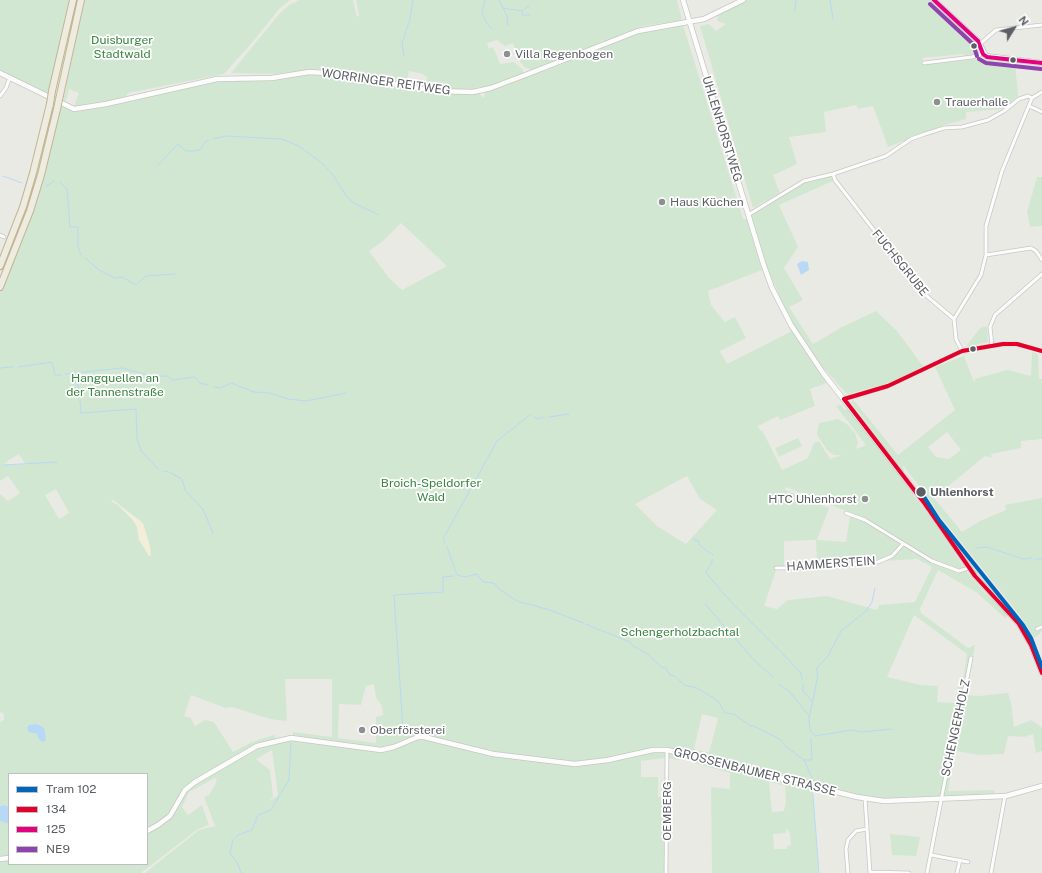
<!DOCTYPE html>
<meta charset="utf-8">
<style>
body{margin:0}
#map{position:relative;width:1042px;height:873px;overflow:hidden;background:#eaeae5;font-family:"Public Sans",sans-serif}
canvas{display:block}
.legend{position:absolute;left:8px;top:773px;width:140px;height:92px;box-sizing:border-box;background:#fff;border:1px solid #bdbfc1;margin:0;padding:5px 7px;list-style:none;font-size:12px;color:#5b5e63}
.legend li{display:flex;align-items:center;gap:8px;height:20px}
.legend b{width:20px;border:1px solid #bdbfc1}
.north{position:absolute;left:994px;top:8px;width:40px;height:40px;-webkit-text-stroke:3px #fff;paint-order:stroke;rotate:53deg;font-size:11px;font-weight:700;line-height:16px;text-align:center;color:#5b5e63}
.north::after{content:'';display:block;margin:auto;width:14px;height:18px;background:#5b5e63;clip-path:polygon(50% 0,100% 100%,50% 72%,0 100%)}
</style>
<div id="map">
<canvas width="1042" height="873"></canvas>
<ul class="legend">
<li><b style="height:5px;background:#0065bd"></b>Tram 102</li>
<li><b style="height:5px;background:#e4002b"></b>134</li>
<li><b style="height:5px;background:#e5007d"></b>125</li>
<li><b style="height:5px;background:#8e44ad"></b>NE9</li>
</ul>
<div class="north">N</div>
</div>
<script>
const ctx = document.querySelector('canvas').getContext('2d');
ctx.lineJoin = 'round';
function paint(path, color) {
  ctx.fillStyle = color;
  ctx.fill(path, 'evenodd');
}
function toPath(rows) {
  const path = new Path2D();
  for (const r of rows) {
    path.moveTo(r[0], r[1]);
    for (let i = 2; i < r.length; i += 2) path.lineTo(r[i], r[i + 1]);
  }
  return path;
}
function trace(path, color, width, dash) {
  ctx.strokeStyle = color;
  ctx.lineWidth = width;
  ctx.lineCap = dash ? 'butt' : 'round';
  ctx.setLineDash(dash || []);
  ctx.stroke(path);
}
function write(font, color, halo, rows, align = 'center') {
  ctx.font = font + ' "Public Sans",sans-serif';
  ctx.lineWidth = 3.5;
  ctx.setLineDash([]);
  ctx.textBaseline = 'middle';
  ctx.strokeStyle = halo;
  ctx.fillStyle = color;
  for (const [text, x, y, turn = 0] of rows) {
    ctx.save();
    ctx.translate(x, y);
    ctx.rotate((+turn || 0) * Math.PI / 180);
    ctx.textAlign = isNaN(turn) ? turn : align;
    if (halo) ctx.strokeText(text, 0, 0);
    ctx.fillText(text, 0, 0);
    ctx.restore();
  }
}
paint(toPath([
 [0,0,69,0,48,94,0,70],
 [84,0,290,0,279,9,256,38,224,74,128,93,125,98,73,109,79,93,69,89,67,98,65,101,63,101],
 [300,0,353,0,357,17,359,16,356,0,677,0,682,19,677,21,643,26,604,42,602,40,600,43,575,54,532,70,524,67,518,58,513,43,505,46,497,40,487,43,489,49,493,47,500,64,514,62,522,69,524,74,479,89,479,86,475,90,433,88,404,83,400,78,397,79,399,82,367,76,354,72,316,69,275,74,231,73,280,13,289,5],
 [409,71,423,74,427,77,426,86,407,83],
 [747,0,931,0,977,43,979,52,977,55,964,56,963,54,923,58,923,65,977,59,1015,62,1018,96,1004,109,966,112,966,119,944,125,888,147,873,106,858,109,856,105,824,112,826,132,789,137,797,164,773,175,780,193,753,208,700,26,709,24,716,31,726,24,717,21,718,15],
 [683,25,743,219,747,219,762,270,708,291,711,305,725,322,735,317,746,338,720,351,727,364,792,331,827,383,810,389,815,406,780,420,778,416,758,426,760,431,762,430,782,470,808,458,814,443,819,441,830,459,842,455,834,455,827,450,817,435,819,423,838,419,848,425,855,433,858,442,856,449,866,445,836,406,841,405,845,410,848,409,913,491,913,495,932,519,967,572,983,591,1009,614,1005,618,976,592,938,570,920,609,921,613,968,648,975,645,966,695,979,696,1008,693,1011,702,1014,727,1031,720,1042,727,1042,751,1036,753,1033,734,1024,737,1008,736,1004,754,980,755,955,751,948,791,994,790,994,795,885,799,856,795,814,785,813,794,819,873,712,873,711,787,730,789,730,773,694,763,695,758,681,756,680,760,664,758,641,761,641,777,658,777,658,797,668,797,668,873,145,873,199,830,215,826,204,797,209,795,217,781,215,778,189,792,182,807,188,815,202,805,209,825,198,829,141,873,0,873,0,821,9,824,9,864,147,864,147,774,9,774,9,807,4,805,0,806,0,722,4,720,4,714,0,712,0,494,8,501,20,493,8,476,0,481,0,293,21,245,33,212,61,105,75,111,210,82,317,73,424,90,479,92,482,97,484,97,485,91,547,70,641,32],
 [401,223,447,266,402,290,389,278,369,251,383,241],
 [19,454,25,464,3,465,9,460],
 [687,476,700,499,717,510,686,544,657,526,635,504],
 [786,487,866,519,895,536,893,538,868,523,850,516,846,542,817,540,829,508,785,490],
 [56,489,69,513,59,519,45,495],
 [816,540,817,566,883,559,884,561,917,559,932,567,915,602,879,605,877,610,827,596,788,600,777,609,764,606,777,567,784,567,784,541],
 [914,615,967,654,962,687,958,686,955,703,937,702,938,686,921,685,887,677],
 [285,679,332,679,332,737,293,732,292,740,277,742,274,735,252,742,233,752,214,722,205,720,195,726,191,718,184,716,191,695,226,708,232,707,270,719,287,721],
 [374,684,376,698,382,706,383,715,376,717,376,743,338,738,339,704,361,705,366,686],
 [702,714,718,718,709,753,694,749],
 [272,750,278,795,269,802,273,797,270,770,256,759],
 [769,782,785,786,786,802,784,811,772,812],
 [786,828,790,833,791,845,787,846,787,849,774,849,773,834,786,833],
 [831,176,833,181,779,205,798,247,784,268,803,300,789,307,813,344,842,327,876,311,897,331,923,366,903,378,883,385,848,394,845,392,813,356,788,316,767,267,751,219,752,215,805,183],
 [1037,177,1042,177,1042,226,1030,227,1027,212],
 [986,326,987,327,988,342,967,347,967,345,980,328],
 [1032,352,1038,354,1039,379,1042,379,1042,439,1021,441,1021,448,991,454,992,458,985,456,934,498,962,532,980,521,1006,510,1005,505,1042,498,1042,632,1034,638,1022,618,937,512,932,503,903,465,904,473,851,402,853,399,898,455,955,410,935,367,964,356,974,382,975,379,1007,370,1031,376],
 [947,432,961,450,949,459,936,457,928,447],
 [798,438,802,446,779,457,775,448],
 [953,539,1011,611,979,577],
 [890,834,920,837,916,856,892,855]
]), '#d2e7d1');
paint(toPath([
 [113,500,143,523,150,546,151,555,149,556,139,540,137,527,132,519,118,505,111,501]
]), '#f2eeda');
paint(toPath([
 [802,261,808,262,809,270,801,275,797,264],
 [37,724,44,728,46,739,44,742,40,741,37,734,29,732,27,728,29,725],
 [4,805,9,807,9,824,0,821,0,806]
]), '#b8d9f6');
trace(toPath([
 [485,0,482,14,488,25,492,29],
 [499,0,507,16,508,25],
 [830,0,833,19],
 [502,8,522,11,529,6],
 [795,11,796,0],
 [522,12,522,15,530,15],
 [404,56,402,43,410,19,413,0],
 [213,139,225,136,281,139,299,146,323,164,333,175,347,197,354,203,379,215],
 [157,166,178,144,186,151,195,151,201,149,205,142,209,140],
 [3,176,22,183],
 [60,182,67,189,70,227,78,227,78,247,81,255],
 [46,186,54,181],
 [85,258,99,270,115,278,122,277,136,285,146,276,175,274],
 [18,367,52,362,55,375,61,375],
 [0,368,13,367],
 [65,374,122,368,152,376,167,376,173,380,195,377,200,383,208,385],
 [71,374,80,390,79,395],
 [214,387,220,388,231,383,254,392,270,393,288,399,306,401,346,393],
 [80,400,81,413,136,409,137,439,141,451,158,469],
 [534,417,538,419,544,417],
 [549,417,569,414],
 [3,465,57,462],
 [163,472,167,471,182,479,185,490,203,509,213,533],
 [694,538,694,540,699,541,699,545,713,555],
 [443,539,497,441,530,415],
 [444,540,445,543],
 [447,547,457,575,465,577,477,574,483,582,494,583,499,589,517,601,550,610,583,623],
 [976,548,987,547,1023,559,1032,558],
 [713,559,706,573,732,603,784,655,801,673,802,679],
 [1035,559,1042,559],
 [875,588,872,602,866,611,841,631,828,656,816,669,818,675,809,719,810,730,815,736,851,730,862,732,892,729],
 [705,604,753,659,773,677],
 [585,624,630,642,633,646,646,653,661,667,666,668,670,675,675,676,684,685,697,688,712,697,718,701,725,713,734,714,750,726,754,726,781,740,785,746,804,760,812,778],
 [803,683,803,691,812,701],
 [779,684,790,692,809,716],
 [403,729,394,595,443,592,443,577,453,576],
 [804,760,812,760,811,739],
 [813,795,819,873],
 [241,873,238,864,230,853,233,840,238,835,252,830,258,815,271,810,289,780,291,743]
]), '#b8d9f6', 1);
const street = toPath([
 [980,44,996,30,1042,25],
 [924,63,972,57,983,54],
 [0,96,6,88,10,77],
 [1029,106,1042,112],
 [833,174,835,180,922,292,954,319],
 [748,215,804,181,833,174,886,156,911,139,925,134,944,128,962,127,988,120,1004,111,1019,99,1028,96,1032,98],
 [0,235,4,237],
 [986,255,1031,248,1036,251,1042,260],
 [992,345,990,327,995,315,1042,274],
 [962,351,956,339,954,319,981,275,986,255,986,226,1002,171,1032,98,1042,92],
 [844,399,888,386,962,351,1003,344,1017,344,1042,351],
 [846,513,865,520,932,561,959,571,969,568],
 [776,568,817,568,878,562,892,556,903,544],
 [1037,629,1042,627],
 [865,798,870,873],
 [931,855,968,862],
 [870,872,909,873],
 [666,873,667,750],
 [848,873,846,849,848,840,856,831,867,829],
 [927,873,959,708,965,688,971,658],
 [957,873,960,860],
 [991,873,1005,796]
]);
const secondary = toPath([
 [683,0,763,263,772,288,791,325,823,373,925,504,975,576,1019,624,1031,645,1042,673],
 [934,0,978,41,986,56,1042,63],
 [0,73,74,109,106,104,217,79,272,78,309,72,326,73,435,91,473,92,491,88,528,74,638,31,704,19,743,0],
 [147,831,158,825,170,816,185,790,195,782,257,746,291,738,381,750,394,747,418,737,424,737,493,754,575,764,608,760,653,750,667,750,857,797,884,801,1006,796,1042,786],
 [0,859,9,858]
]);
const highway = toPath([
 [52,91,73,0],
 [60,95,81,0],
 [0,266,23,207,33,173,50,104],
 [0,287,30,211,41,175,57,109]
]);
trace(street, '#c7c7c7', 4.5);
trace(secondary, '#c6c7c5', 6);
trace(highway, '#c1b593', 8);
trace(street, '#fcfcfb', 3);
trace(secondary, '#fcfcfb', 4.5);
trace(highway, '#eeece0', 6);
trace(toPath([
 [908,475,921,492]
]), '#e2e2e2', 1);
const highwayBridge = toPath([
 [50,104,52,91],
 [57,109,60,95]
]);
trace(highwayBridge, '#c1b593', 8, []);
trace(highwayBridge, '#eeece0', 6);
trace(toPath([
 [844,399,925,504,975,576,1019,624,1031,645,1042,673],
 [844,399,888,386,962,351,1003,344,1017,344,1042,351]
]), '#e4002b', 4);
trace(toPath([
 [934,0,978,41,983,54],
 [983,54,987,57,1042,63]
]), '#e5007d', 4);
trace(toPath([
 [930,4,973,44,977,56],
 [979,59,986,63,1041,69]
]), '#8e44ad', 4);
trace(toPath([
 [921,492,939,520,1023,625,1031,638,1042,667]
]), '#0065bd', 4);
for (const [x, y, r, color] of [
 [974,46,3.5,"#5b5e63"],
 [507,54,4,"#8d8f90"],
 [1013,60,3.5,"#5b5e63"],
 [937,102,4,"#8d8f90"],
 [662,202,4,"#8d8f90"],
 [973,349,3.5,"#5b5e63"],
 [921,492,5.5,"#5b5e63"],
 [865,499,4,"#8d8f90"],
 [362,730,4,"#8d8f90"]
]) {
  const dot = new Path2D();
  dot.arc(x, y, r, 0, 2 * Math.PI);
  ctx.fillStyle = color;
  ctx.fill(dot);
  trace(dot, '#fff', 1.5);
}
write('12px', '#37853e', '#fff', [
 ["Duisburger",122,40],
 ["Stadtwald",122,54],
 ["Hangquellen an",115,378],
 ["der Tannenstraße",115,392],
 ["Broich-Speldorfer",431,483],
 ["Wald",431,497],
 ["Schengerholzbachtal",680,632]
]);
write('12px', '#5b5e63', '#fff', [
 ["Villa Regenbogen",515,54],
 ["Trauerhalle",945,102],
 ["Haus Küchen",670,202],
 ["HTC Uhlenhorst",857,499,"right"],
 ["Oberförsterei",370,730]
], 'left');
write('12px', '#5b5e63', '#fff', [
 ["WORRINGER REITWEG",386,82,8],
 ["UHLENHORSTWEG",722,129,73],
 ["FUCHSGRUBE",900,263,51],
 ["HAMMERSTEIN",831,564,-4],
 ["SCHENGERHOLZ",956,728,-78],
 ["GROSSENBAUMER STRASSE",755,772,14],
 ["OEMBERG",667,811,-90]
]);
write('bold 12px', '#5b5e63', '#fff', [
 ["Uhlenhorst",930,492]
], 'left');
</script>
